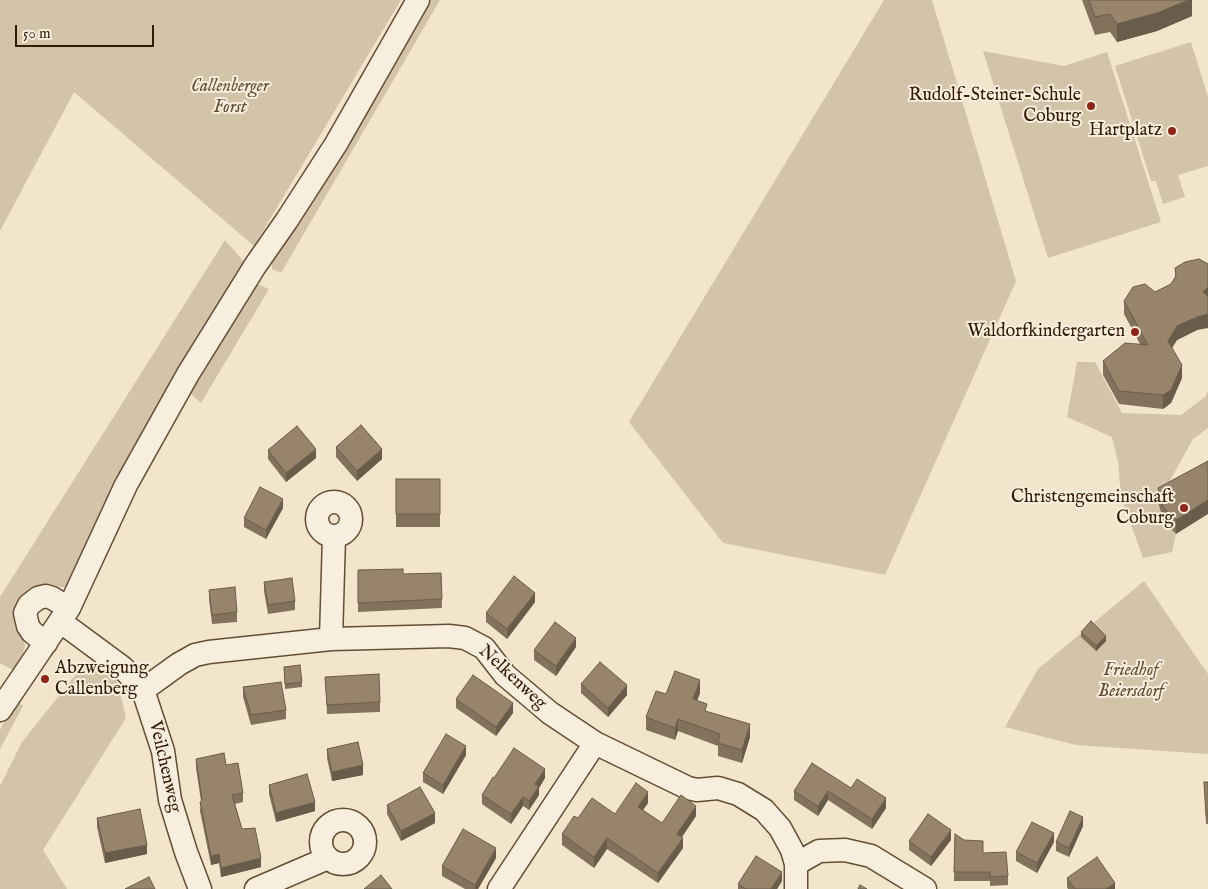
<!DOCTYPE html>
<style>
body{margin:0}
#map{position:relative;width:1208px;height:889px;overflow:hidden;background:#f3e5cc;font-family:"IM FELL English",serif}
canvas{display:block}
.scale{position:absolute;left:15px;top:25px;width:139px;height:22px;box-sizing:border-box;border:2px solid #331b01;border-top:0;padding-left:6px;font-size:15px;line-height:18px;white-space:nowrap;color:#331b01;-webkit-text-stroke:4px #f7eede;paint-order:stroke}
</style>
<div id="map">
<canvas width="1208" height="889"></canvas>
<div class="scale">50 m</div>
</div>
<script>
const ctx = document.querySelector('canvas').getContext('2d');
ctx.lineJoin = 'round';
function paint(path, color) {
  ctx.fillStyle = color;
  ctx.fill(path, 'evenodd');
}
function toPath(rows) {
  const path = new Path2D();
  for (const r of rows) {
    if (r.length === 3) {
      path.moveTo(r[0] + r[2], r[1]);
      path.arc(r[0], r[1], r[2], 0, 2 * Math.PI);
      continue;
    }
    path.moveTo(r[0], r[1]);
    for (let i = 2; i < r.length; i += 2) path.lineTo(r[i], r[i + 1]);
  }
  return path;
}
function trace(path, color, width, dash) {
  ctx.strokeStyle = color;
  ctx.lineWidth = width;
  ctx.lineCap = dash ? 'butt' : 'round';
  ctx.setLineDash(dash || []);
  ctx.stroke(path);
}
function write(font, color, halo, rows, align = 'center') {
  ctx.font = font + ' "IM FELL English",serif';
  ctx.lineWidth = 4;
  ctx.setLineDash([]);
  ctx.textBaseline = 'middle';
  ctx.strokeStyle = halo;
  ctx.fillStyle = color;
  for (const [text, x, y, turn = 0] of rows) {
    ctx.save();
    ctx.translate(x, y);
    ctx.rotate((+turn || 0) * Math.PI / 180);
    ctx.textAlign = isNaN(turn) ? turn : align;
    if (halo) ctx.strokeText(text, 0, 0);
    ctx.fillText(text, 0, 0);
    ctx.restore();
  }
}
paint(toPath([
 [0,0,401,0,254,246,74,92,0,231],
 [427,0,440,0,281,273,272,269,271,256],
 [884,0,932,0,1016,281,885,575,723,543,629,422],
 [1191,42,1208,97,1208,166,1178,175,1185,197,1163,204,1156,181,1151,181,1115,66],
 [983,51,1064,66,1107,52,1161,222,1048,258],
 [225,240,245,263,70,587,34,587,21,604,16,618,25,645,22,661,13,670,0,663,0,597],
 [255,283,269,289,201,403,190,393],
 [1077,362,1095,362,1122,413,1181,415,1206,396,1208,390,1208,428,1193,439,1158,502,1163,520,1176,534,1172,552,1143,558,1121,497,1118,462,1112,437,1067,417],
 [1144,581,1208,674,1208,754,1076,745,1005,727,1038,669],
 [85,663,117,680,126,718,43,850,67,889,0,889,0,786,22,742],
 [17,701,23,706,0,749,0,729]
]), '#d2c3a9');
const minor = toPath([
 [334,519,17],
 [61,622,122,667,143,690,163,751,170,800,186,852,200,889],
 [331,639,334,536],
 [46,643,32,632,28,626,25,613,29,605,38,598,46,596,52,598,69,608],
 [143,690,179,664,195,655,209,652,331,639,449,636,465,638,484,648,505,675,550,713,595,743,688,788,697,790,718,788,738,794,764,810,780,828,792,850,796,864,796,889],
 [0,710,69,608,126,485,188,374,255,266,287,220,336,144,418,0],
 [343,842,22],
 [796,864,819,851,845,850,871,856,925,889],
 [256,889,328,858],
 [499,889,595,743]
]);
trace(minor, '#634e34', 25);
trace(minor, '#f7eede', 22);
paint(toPath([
 [1082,0,1192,0,1192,16,1157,31,1117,42,1110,32,1095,35],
 [1175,268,1197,330,1177,340,1172,348,1182,378,1171,403,1163,409,1119,404,1103,375,1103,361,1140,344,1124,314,1124,301,1155,292,1171,284,1175,277],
 [336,447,382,459,357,481,336,457],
 [268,450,316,458,286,482,268,459],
 [1208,461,1176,534,1163,520,1158,502,1158,488],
 [396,479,440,479,440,527,396,527],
 [283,508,266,539,244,527,244,518],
 [358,570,403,574,441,573,442,608,358,612],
 [264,582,295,601,295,610,268,614,264,591],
 [209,590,237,612,237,622,212,624,209,599],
 [535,602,507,639,486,622,486,613],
 [1081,632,1106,641,1096,651,1081,637],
 [576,647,556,676,534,660,534,650],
 [284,667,302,682,302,687,285,689],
 [325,677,380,702,380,712,327,714],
 [581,684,627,695,608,717,581,693],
 [243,687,286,710,286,719,251,725,243,697],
 [700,693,697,700,707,712,750,737,742,763,718,756,718,746,678,731,675,740,646,730,646,717,666,694],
 [456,699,513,713,496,736,456,708],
 [327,749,363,775,332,781,327,758],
 [466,755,443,794,423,782,423,773],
 [196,759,226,765,243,793,243,802,235,804,242,829,261,867,221,877,219,863,211,865,200,811,201,801,196,768],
 [494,778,545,778,539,788,539,795,529,810,523,806,511,824,482,804,482,795],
 [1204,782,1208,782,1208,824,1206,824],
 [269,785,315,811,276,822,269,794],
 [851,788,886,808,872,829,828,800,818,816,794,800,794,791],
 [648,803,643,810,662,823,696,816,682,837,683,848,658,883,607,849,594,868,562,845,562,834,615,814],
 [387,805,435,823,401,841,387,814],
 [97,818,147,854,105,863,97,827],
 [1083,826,1069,857,1056,851,1056,842],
 [955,834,983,853,1008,876,1008,885,990,886,990,881,954,881],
 [951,840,931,866,909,850,909,841],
 [1054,842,1037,873,1016,861,1016,852],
 [496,858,478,889,465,889,442,876,442,866],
 [1067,878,1115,889,1068,889,1067,887],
 [782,881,777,889,738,889,738,884]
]), '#82725c');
paint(toPath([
 [1189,0,1192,0,1192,16,1157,31,1117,42,1117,24],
 [1208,287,1208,301,1203,292],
 [1208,314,1208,328,1197,330,1177,340,1168,354,1168,341,1177,326,1197,317],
 [1182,365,1182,378,1171,403,1163,409,1163,395],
 [316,449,316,458,286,482,286,473],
 [382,449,382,459,357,481,357,471],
 [283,499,283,508,266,539,266,530],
 [1208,500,1208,514,1176,534,1176,520],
 [535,593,535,602,507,639,507,629],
 [1106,636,1106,641,1096,651,1096,646],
 [576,638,576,647,556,676,556,666],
 [700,680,700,693,693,711,693,699],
 [627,685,627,695,608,717,608,708],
 [513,703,513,713,496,736,496,727],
 [678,719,678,731,675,740,675,728],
 [750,724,750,737,742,763,742,750],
 [466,746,466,755,443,794,443,785],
 [363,765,363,775,332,781,332,772],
 [545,769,545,778,539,788,539,795,529,810,529,801,535,784],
 [828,791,828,800,818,816,818,806],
 [648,792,648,803,638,817,638,807],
 [523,797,523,806,511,824,511,814],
 [886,798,886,808,872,829,872,819],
 [315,802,315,811,276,822,276,813],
 [696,806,696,816,677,844,677,834],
 [435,813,435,823,401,841,401,831],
 [1083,817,1083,826,1069,857,1069,848],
 [951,830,951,840,931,866,931,857],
 [1054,833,1054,842,1037,873,1037,863],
 [607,838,607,849,594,868,594,857],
 [683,838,683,848,658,883,658,873],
 [147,845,147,854,105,863,105,853],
 [496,848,496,858,478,889,475,889,475,885],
 [219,854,219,863,211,865,211,856],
 [261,858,261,867,221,877,221,868],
 [782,872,782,881,777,889,771,889],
 [1115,883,1115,889,1106,889]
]), '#6a5c4b');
const building = toPath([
 [1089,0,1189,0,1157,13,1117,24,1110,14,1095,17,1089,0],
 [1199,259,1208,264,1208,287,1203,292,1208,296,1208,314,1197,317,1177,326,1168,341,1182,365,1171,390,1163,395,1119,391,1103,361,1125,343,1148,345,1124,301,1133,287,1145,284,1155,292,1171,284,1176,276,1175,268,1185,262,1199,259],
 [361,425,382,449,357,471,336,447,361,425],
 [297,426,316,449,286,473,268,450,297,426],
 [1208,461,1208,500,1176,520,1163,507,1158,488,1208,461],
 [396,479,440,479,440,514,396,514,396,479],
 [260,487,283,499,266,530,244,518,260,487],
 [403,569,403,574,441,573,442,599,358,603,358,570,403,569],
 [514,576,535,593,507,629,486,613,514,576],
 [292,578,295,601,268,605,264,582,292,578],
 [235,587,237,612,212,615,209,590,235,587],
 [1091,621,1106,636,1096,646,1081,632,1091,621],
 [555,622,576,638,556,666,534,650,555,622],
 [600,662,627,685,608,708,581,684,600,662],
 [300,665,302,682,285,684,284,667,300,665],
 [675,671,700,680,693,699,707,704,705,711,750,724,742,750,718,743,720,734,678,719,675,728,646,717,656,691,666,694,675,671],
 [379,674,380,702,327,705,325,677,379,674],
 [473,675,513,703,496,727,456,699,473,675],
 [281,682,286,710,251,715,243,687,281,682],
 [446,734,466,746,443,785,423,773,446,734],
 [358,742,363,765,332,772,327,749,358,742],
 [514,748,545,769,535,784,539,786,529,801,523,797,511,814,482,795,493,777,494,778,514,748],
 [224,753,226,765,238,763,243,793,232,795,242,829,255,828,261,858,221,868,219,854,211,856,200,802,202,800,196,759,224,753],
 [812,763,851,788,857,779,886,798,872,819,828,791,818,806,794,791,812,763],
 [307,774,315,802,276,813,269,785,307,774],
 [1204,782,1208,782,1208,814,1206,815,1204,782],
 [636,783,648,792,638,807,662,823,681,795,696,806,677,834,683,838,658,873,607,838,594,857,562,834,574,816,578,818,592,798,615,814,636,783],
 [420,787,435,813,401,831,387,805,420,787],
 [140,809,147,845,105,853,97,818,140,809],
 [1070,811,1083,817,1069,848,1056,842,1070,811],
 [928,814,951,830,931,857,909,841,928,814],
 [1032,822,1054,833,1037,863,1016,852,1032,822],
 [463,829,496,848,475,885,442,866,463,829],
 [955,834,964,840,983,841,983,853,1006,852,1008,876,990,877,990,872,954,872,955,834],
 [756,856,782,872,771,889,746,889,738,884,756,856],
 [1097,857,1115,883,1106,889,1075,889,1067,878,1097,857],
 [381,875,392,889,364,889,381,875],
 [149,877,155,889,125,889,149,877],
 [860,885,867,889,858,889,860,885]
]);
paint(building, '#97846b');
trace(building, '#6a5c4b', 1);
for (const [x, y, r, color] of [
 [1091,106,5,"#8f2418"],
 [1172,131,5,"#8f2418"],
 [1135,332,5,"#8f2418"],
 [1184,508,5,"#8f2418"],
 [45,679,5,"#8f2418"]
]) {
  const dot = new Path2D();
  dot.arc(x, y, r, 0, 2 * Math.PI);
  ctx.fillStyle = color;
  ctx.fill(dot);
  trace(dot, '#f7eede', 2);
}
write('italic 18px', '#634d33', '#f7eede', [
 ["Callenberger",230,87],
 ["Forst",230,108],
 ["Friedhof",1131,671],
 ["Beiersdorf",1131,692]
]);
write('18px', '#331b01', '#f7eede', [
 ["Rudolf-Steiner-Schule",1081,96],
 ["Coburg",1081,117],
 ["Hartplatz",1162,131],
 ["Waldorfkindergarten",1125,332],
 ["Christengemeinschaft",1174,498],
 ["Coburg",1174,519],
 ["Abzweigung",55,669,"left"],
 ["Callenberg",55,690,"left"]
], 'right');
write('18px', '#331b01', '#f7eede', [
 ["Nelkenweg",512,678,43],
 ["Veilchenweg",164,767,77]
]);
</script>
